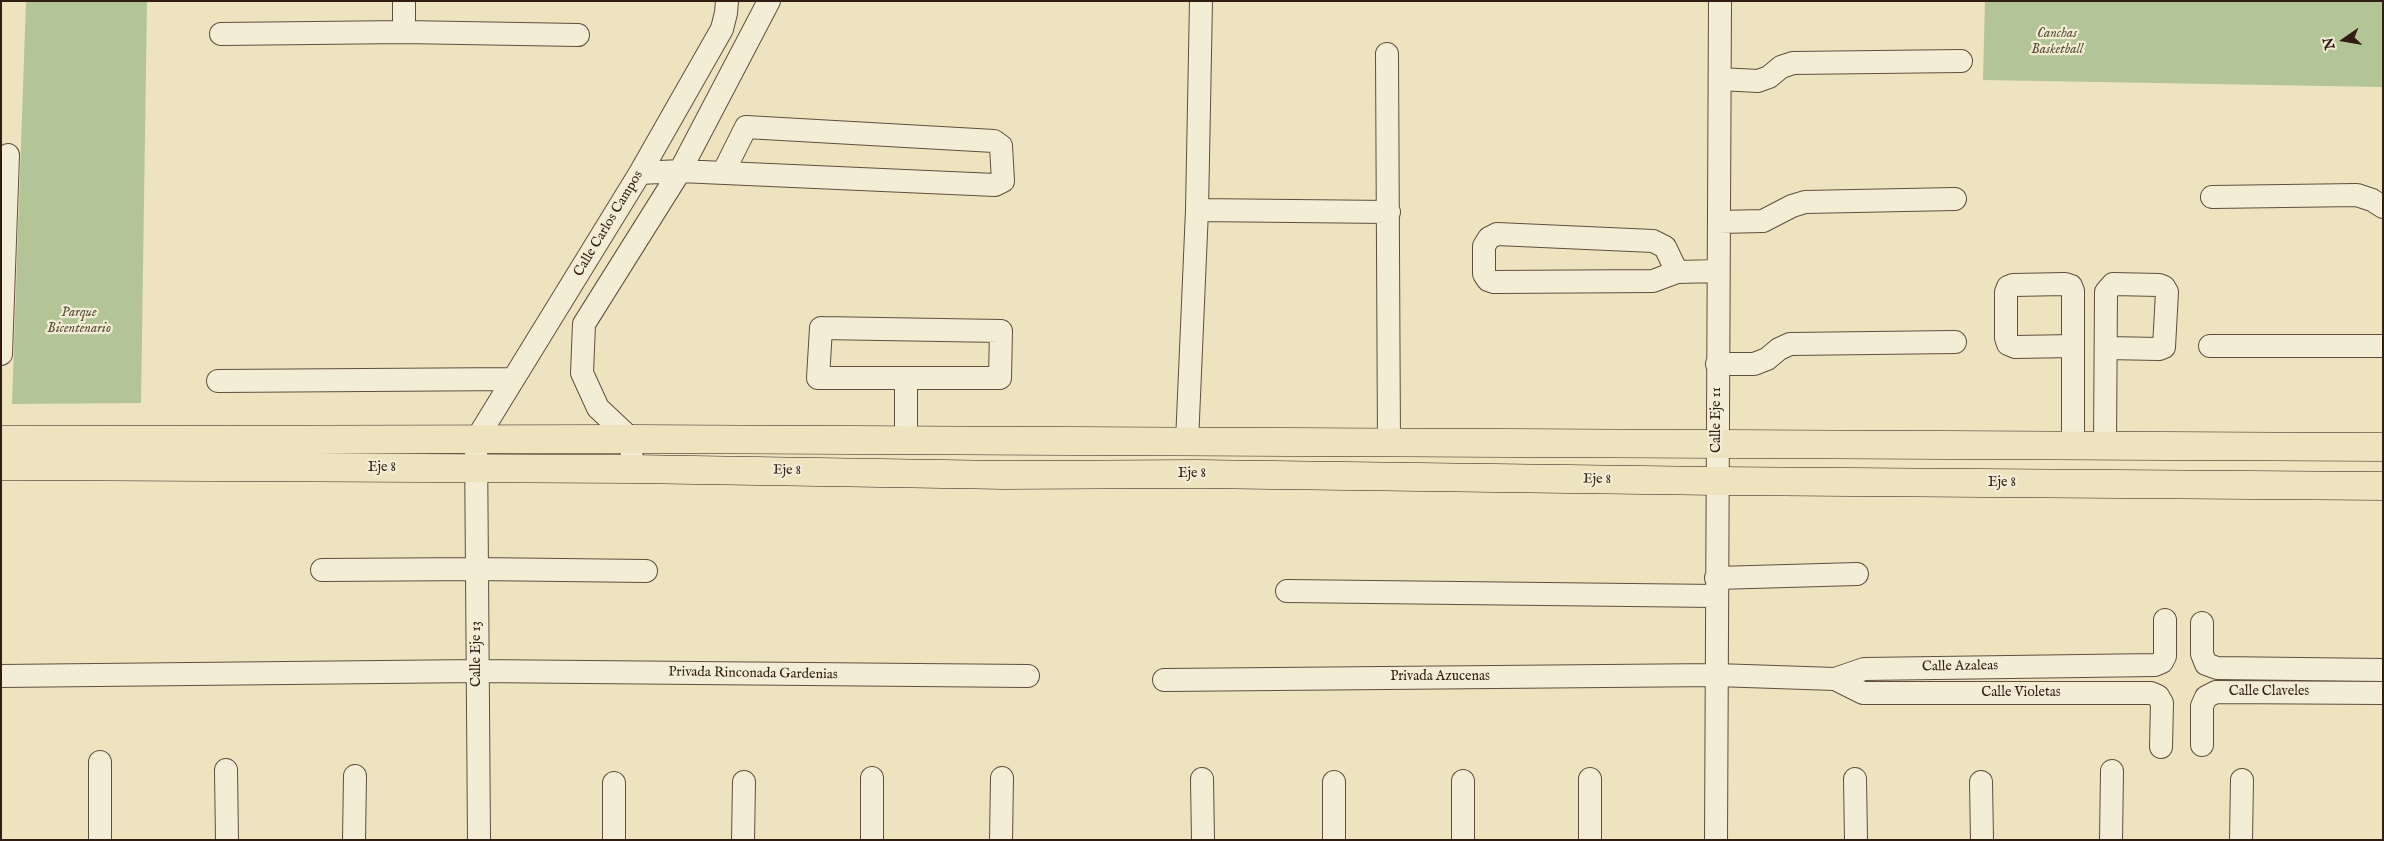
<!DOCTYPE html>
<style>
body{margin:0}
#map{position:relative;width:2384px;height:841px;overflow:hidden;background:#ede3bf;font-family:"IM FELL English",serif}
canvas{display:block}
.frame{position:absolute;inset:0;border:2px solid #321d13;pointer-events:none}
.north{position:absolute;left:2319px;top:15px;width:50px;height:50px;-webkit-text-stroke:4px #f3edd5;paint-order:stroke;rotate:257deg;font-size:14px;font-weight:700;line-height:20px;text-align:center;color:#321d13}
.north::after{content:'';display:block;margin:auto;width:18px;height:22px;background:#321d13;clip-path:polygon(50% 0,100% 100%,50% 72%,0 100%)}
</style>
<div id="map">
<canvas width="2384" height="841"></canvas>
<div class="frame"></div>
<div class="north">N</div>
</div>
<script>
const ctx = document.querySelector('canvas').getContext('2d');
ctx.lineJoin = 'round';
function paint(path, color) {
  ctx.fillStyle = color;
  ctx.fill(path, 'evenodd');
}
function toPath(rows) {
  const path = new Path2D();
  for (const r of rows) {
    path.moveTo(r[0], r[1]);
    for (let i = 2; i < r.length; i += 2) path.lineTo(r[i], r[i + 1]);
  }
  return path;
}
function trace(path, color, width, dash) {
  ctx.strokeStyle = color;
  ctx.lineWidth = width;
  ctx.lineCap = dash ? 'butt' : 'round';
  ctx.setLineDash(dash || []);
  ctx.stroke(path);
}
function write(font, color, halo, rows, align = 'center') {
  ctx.font = font + ' "IM FELL English",serif';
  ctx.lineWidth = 4.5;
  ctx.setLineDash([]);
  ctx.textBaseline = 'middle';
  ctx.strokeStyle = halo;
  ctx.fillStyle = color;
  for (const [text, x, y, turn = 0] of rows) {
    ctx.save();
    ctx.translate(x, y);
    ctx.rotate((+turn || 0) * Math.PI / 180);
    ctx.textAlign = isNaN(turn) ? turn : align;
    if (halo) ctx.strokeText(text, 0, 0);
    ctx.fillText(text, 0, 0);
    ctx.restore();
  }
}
paint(toPath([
 [26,1,147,1,141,403,12,404],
 [1985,1,2383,1,2383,87,1983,80]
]), '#b3c596');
const minor = toPath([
 [404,1,404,32],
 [221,34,404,32,578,35],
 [1387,54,1389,443],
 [1720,79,1758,81,1769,77,1781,67,1793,63,1961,61],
 [640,173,680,171,995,185,1003,181,1001,146,994,141,746,127,723,173],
 [2212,197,2357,195,2372,200,2383,207],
 [1197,210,1201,1],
 [1719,222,1763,221,1792,206,1805,202,1955,199],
 [1677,272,1665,247,1653,241,1497,234,1489,238,1484,246,1484,274,1488,280,1494,282,1653,281,1677,272,1718,271],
 [821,328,1001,331,1000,378,818,378,821,328],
 [2210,346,2383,346],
 [1,354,8,155],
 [1717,364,1754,364,1767,359,1779,349,1790,344,1955,342],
 [218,381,513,379],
 [906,440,906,378],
 [1187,442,1197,210,1389,212],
 [2073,446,2073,291,2071,286,2065,284,2013,285,2008,287,2006,292,2006,338,2008,344,2015,347,2073,346],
 [2105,446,2106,292,2113,284,2159,285,2164,287,2167,292,2164,347,2159,349,2106,348],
 [632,469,631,439,598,408,582,373,584,324,680,171,769,1],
 [322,570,477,569,646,571],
 [1716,578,1857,574],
 [1287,591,1716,596],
 [2202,623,2202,654,2206,664,2217,668,2383,670],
 [1,676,477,671,1028,676],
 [1835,679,1863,693,2151,693,2158,696,2162,703,2161,747],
 [1164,680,1716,675,1835,679,1864,669,2155,665,2162,662,2165,656,2165,620],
 [2202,745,2202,706,2206,697,2216,692,2383,693],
 [226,770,227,840],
 [1202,779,1203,840],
 [1855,779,1856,840],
 [1981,782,1982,840],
 [614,783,614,840],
 [100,840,100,762],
 [354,840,355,776],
 [479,840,476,440,640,173,722,29,726,13,727,1],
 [743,840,744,782],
 [872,840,872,778],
 [1001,840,1002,778],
 [1334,840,1334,782],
 [1463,840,1463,781],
 [1590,840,1590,779],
 [1716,840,1720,1],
 [2111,840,2112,771],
 [2241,840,2242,780]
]);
const major = toPath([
 [1,440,631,439,2383,447],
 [1,466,632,469,1005,475,1198,474,1716,481,2383,486]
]);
trace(minor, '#614e3e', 24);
trace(major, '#321d13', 29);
trace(minor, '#f3edd5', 22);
trace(major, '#ede3bf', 28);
write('italic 14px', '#594f3a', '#f3edd5', [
 ["Canchas",2057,34],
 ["Basketball",2057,50],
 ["Parque",79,313],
 ["Bicentenario",79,329]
]);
write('14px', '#321d13', '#f3edd5', [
 ["Calle Carlos Campos",609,224,-59],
 ["Calle Eje 11",1717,420,-90],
 ["Eje 8",382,468],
 ["Eje 8",787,471,1],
 ["Eje 8",1192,474],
 ["Eje 8",1597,480,1],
 ["Eje 8",2002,483],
 ["Calle Eje 13",477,654,-90],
 ["Calle Azaleas",1960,667,-1],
 ["Privada Rinconada Gardenias",753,674,1],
 ["Privada Azucenas",1440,677],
 ["Calle Claveles",2269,692],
 ["Calle Violetas",2021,693]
]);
</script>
